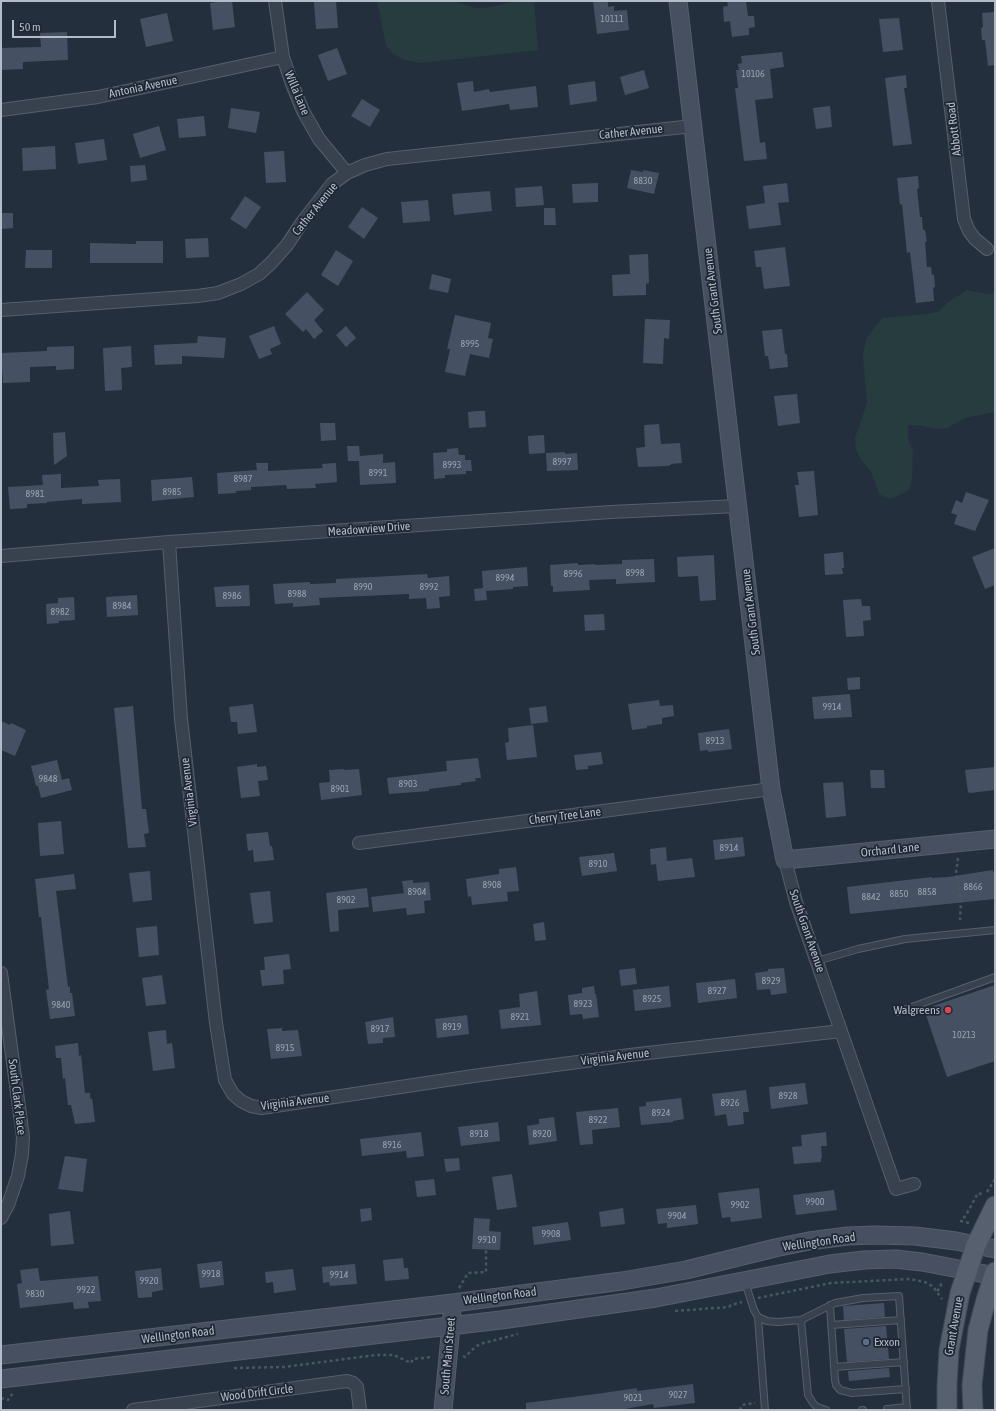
<!DOCTYPE html>
<style>
body{margin:0}
#map{position:relative;width:996px;height:1411px;overflow:hidden;background:#242f3e;font-family:"Asap Condensed",sans-serif}
canvas{display:block}
.frame{position:absolute;inset:0;border:2px solid #b4bcc9;pointer-events:none}
.scale{position:absolute;left:12px;top:20px;width:104px;height:18px;box-sizing:border-box;border:2px solid #b4bcc9;border-top:0;padding-left:5px;font-size:12px;line-height:14px;white-space:nowrap;color:#b4bcc9;-webkit-text-stroke:3px #1d2633;paint-order:stroke}
</style>
<div id="map">
<canvas width="996" height="1411"></canvas>
<div class="frame"></div>
<div class="scale">50 m</div>
</div>
<script>
const ctx = document.querySelector('canvas').getContext('2d');
ctx.lineJoin = 'round';
function paint(path, color) {
  ctx.fillStyle = color;
  ctx.fill(path, 'evenodd');
}
function toPath(rows) {
  const path = new Path2D();
  for (const r of rows) {
    path.moveTo(r[0], r[1]);
    for (let i = 2; i < r.length; i += 2) path.lineTo(r[i], r[i + 1]);
  }
  return path;
}
function trace(path, color, width, dash) {
  ctx.strokeStyle = color;
  ctx.lineWidth = width;
  ctx.lineCap = dash ? 'butt' : 'round';
  ctx.setLineDash(dash || []);
  ctx.stroke(path);
}
function write(font, color, halo, rows, align = 'center') {
  ctx.font = font + ' "Asap Condensed",sans-serif';
  ctx.lineWidth = 3.5;
  ctx.setLineDash([]);
  ctx.textBaseline = 'middle';
  ctx.strokeStyle = halo;
  ctx.fillStyle = color;
  for (const [text, x, y, turn = 0] of rows) {
    ctx.save();
    ctx.translate(x, y);
    ctx.rotate((+turn || 0) * Math.PI / 180);
    ctx.textAlign = isNaN(turn) ? turn : align;
    if (halo) ctx.strokeText(text, 0, 0);
    ctx.fillText(text, 0, 0);
    ctx.restore();
  }
}
paint(toPath([
 [377,1,452,1,476,8,492,7,516,1,534,1,538,50,420,63,404,60,392,53,386,45],
 [967,290,976,292,989,294,995,292,995,412,964,418,948,428,938,429,922,426,908,425,908,439,913,451,912,478,910,488,902,494,889,499,879,494,871,472,860,458,856,449,855,438,867,403,863,355,866,339,875,327,883,318,926,314,938,312,947,303]
]), '#263c3f');
paint(toPath([
 [225,1,232,1,235,27,213,30,210,3],
 [336,1,338,28,316,29,314,2],
 [593,1,608,1,608,7,614,6,614,11,627,10,629,30,597,34],
 [727,1,746,1,748,16,754,16,755,27,749,28,749,35,732,37,730,21,724,22,723,7,728,6],
 [995,12,995,65,988,66,985,40,982,40,981,28,983,27,982,13],
 [167,13,173,41,146,47,140,19],
 [899,18,903,50,883,52,879,19],
 [67,32,68,60,23,62,23,69,1,70,1,48,41,47,40,33],
 [337,48,347,74,328,81,318,55],
 [782,52,784,67,770,69,773,98,755,100,760,143,765,142,767,159,744,161,735,88,738,88,736,70,739,70,738,64,742,63,741,56],
 [644,70,649,88,625,95,620,77],
 [906,75,907,88,904,88,912,144,893,146,885,78],
 [473,81,474,92,489,89,490,92,536,86,538,107,510,110,509,104,462,111,457,83],
 [595,81,597,101,570,105,568,85],
 [362,99,380,110,370,127,351,116],
 [830,106,832,127,816,129,813,108],
 [231,108,260,112,256,133,228,128],
 [204,116,206,136,179,138,177,119],
 [159,126,166,150,140,158,133,134],
 [104,139,107,160,78,164,75,143],
 [55,146,56,169,23,171,22,148],
 [284,151,286,182,266,183,264,152],
 [145,165,147,180,131,182,130,166],
 [631,170,643,172,643,170,659,173,654,194,627,188],
 [918,176,919,188,917,189,920,217,922,217,923,230,925,230,927,242,925,242,927,267,931,267,932,275,934,275,935,287,933,288,934,301,916,303,910,252,907,253,902,204,900,205,897,178],
 [598,183,598,202,573,203,572,184],
 [787,183,789,202,778,203,781,225,749,229,746,206,765,203,763,186],
 [542,186,544,205,516,207,515,188],
 [490,191,492,211,454,215,452,194],
 [245,196,261,207,246,229,230,219],
 [428,200,430,221,403,223,401,202],
 [362,207,378,218,364,239,348,227],
 [544,208,555,208,556,225,544,225],
 [2,213,13,213,13,228,2,229],
 [208,238,209,257,186,258,185,239],
 [136,241,163,241,163,263,90,263,90,243,136,244],
 [785,247,790,286,764,289,761,267,756,267,754,251],
 [26,250,52,250,52,268,25,268],
 [336,250,353,261,338,286,321,275],
 [648,254,649,283,646,284,646,295,613,296,612,275,630,274,629,255],
 [432,274,451,279,448,293,429,289],
 [307,292,324,310,314,320,323,331,314,339,306,329,303,332,285,314],
 [455,315,491,323,488,338,493,339,489,358,470,354,465,376,445,372,450,349,447,349],
 [645,319,670,320,669,339,664,338,663,364,643,363],
 [274,326,281,344,270,349,272,354,259,359,249,336],
 [346,326,356,338,346,347,336,335],
 [782,329,785,354,787,354,788,367,770,369,768,356,765,356,762,331],
 [198,336,226,338,224,358,182,356,182,364,155,365,154,345,197,343],
 [74,346,74,369,56,370,56,366,30,367,30,382,3,383,1,353,47,351,47,347],
 [131,346,132,367,121,368,122,390,105,391,103,348],
 [797,394,800,423,778,426,774,396],
 [477,411,485,411,486,427,469,428,468,412],
 [320,423,335,423,336,440,321,441],
 [659,424,661,444,680,443,682,463,671,464,671,465,667,466,638,467,636,448,645,447,644,425],
 [65,432,67,456,54,465,53,433],
 [544,435,545,453,529,454,528,436],
 [347,446,359,446,360,456,383,454,383,463,395,462,396,483,360,485,359,461,348,461],
 [458,448,459,455,465,455,465,460,471,460,472,471,466,471,466,474,445,475,445,478,434,479,433,453,447,452,447,449],
 [565,452,565,454,577,453,578,470,547,471,546,453],
 [256,463,268,463,268,471,323,468,322,464,336,463,337,482,315,484,316,488,287,489,286,485,251,487,251,490,236,491,236,493,218,494,217,473,257,470],
 [814,471,818,515,799,517,795,485,799,485,797,472],
 [61,474,61,488,99,486,98,480,120,479,121,502,82,504,82,499,47,502,47,503,27,504,27,508,10,509,8,487,43,485,42,475],
 [192,477,194,497,152,501,151,480],
 [966,492,989,500,975,531,954,524,957,515,951,513,956,500,962,503],
 [995,548,995,585,985,589,972,557],
 [843,552,844,568,842,568,843,574,825,575,824,554],
 [714,555,716,600,700,601,698,576,678,577,677,557],
 [654,559,655,582,616,584,616,579,589,580,590,590,553,592,553,586,551,586,550,565,578,563,578,565,595,564,595,565,622,564,622,560],
 [527,567,528,586,513,587,513,589,486,591,487,600,475,601,474,589,483,588,482,571],
 [427,574,428,578,449,576,450,596,439,597,440,608,427,609,426,598,409,599,409,594,319,598,320,605,293,607,293,603,275,604,273,584,310,582,310,584,336,583,336,579],
 [249,585,250,606,216,607,214,587],
 [137,595,138,615,107,617,106,597],
 [74,597,75,620,59,621,59,623,47,624,46,604,58,603,58,598],
 [861,599,862,606,870,606,871,620,863,621,864,636,846,637,843,600],
 [604,614,605,630,585,631,584,615],
 [860,677,860,689,848,690,847,678],
 [850,694,852,717,814,719,812,697],
 [659,700,660,706,673,705,674,716,662,718,662,724,647,726,647,728,632,730,628,704],
 [253,704,257,732,238,734,237,722,231,722,229,707],
 [133,706,142,809,146,809,149,833,144,834,146,847,128,848,114,708],
 [546,706,548,722,531,724,529,708],
 [1,721,10,725,11,723,26,730,15,756,1,750],
 [533,725,537,757,507,760,505,743,509,742,508,728],
 [729,729,732,749,708,752,708,750,700,751,698,733],
 [601,752,603,764,588,766,588,769,576,770,574,755],
 [478,758,481,778,475,778,476,781,461,783,461,785,429,789,429,791,389,794,387,778,447,771,446,761],
 [57,760,62,780,69,778,72,790,41,798,38,786,36,786,31,766],
 [257,764,257,767,266,766,268,780,258,781,260,796,241,798,237,767],
 [995,767,995,790,970,793,968,792,965,770],
 [344,769,344,770,359,769,362,795,321,800,319,783,330,782,329,770],
 [870,770,884,770,885,788,871,788],
 [843,782,846,816,826,818,823,783],
 [61,821,64,854,40,856,38,823],
 [268,832,270,846,272,846,274,860,254,862,253,850,248,851,246,834],
 [743,837,745,856,715,860,713,840],
 [666,847,667,861,692,858,695,877,658,881,656,864,651,865,650,849],
 [614,853,617,871,582,876,579,857],
 [516,867,519,891,507,892,508,901,472,905,471,896,468,897,466,879,499,874,499,869],
 [993,870,993,872,995,872,995,899,850,914,847,887,932,877,932,878,948,877],
 [150,871,152,900,133,902,129,873],
 [74,874,76,889,56,891,68,987,70,987,70,993,72,993,75,1016,50,1019,46,990,49,989,46,964,41,917,39,917,35,879],
 [413,880,413,883,429,882,431,900,424,901,425,913,407,915,406,908,373,912,371,897,404,893,402,881],
 [367,888,369,907,338,910,339,931,330,932,326,893],
 [270,891,273,922,254,924,250,893],
 [544,922,546,940,535,941,533,924],
 [157,926,159,955,139,957,136,928],
 [289,954,291,969,283,970,284,984,262,986,260,970,265,970,264,957],
 [635,968,637,984,621,986,619,970],
 [784,968,787,993,771,995,770,989,757,990,755,973,768,971,768,969],
 [162,975,166,1004,146,1006,142,978],
 [735,979,737,998,698,1003,696,983],
 [995,985,995,1061,947,1077,924,1009],
 [594,986,595,994,596,994,599,1017,583,1019,582,1014,570,1015,568,995,582,993,582,988],
 [669,986,671,1007,635,1011,633,990],
 [537,991,541,1025,501,1029,499,1010,520,1007,519,994],
 [467,1015,469,1034,437,1038,435,1019],
 [393,1017,395,1037,383,1038,383,1043,368,1044,365,1022],
 [282,1028,282,1031,298,1030,302,1056,271,1059,267,1029],
 [166,1030,167,1044,172,1043,175,1068,153,1071,148,1032],
 [78,1043,79,1056,81,1055,85,1093,90,1093,90,1099,92,1098,95,1122,75,1124,71,1105,68,1105,65,1078,63,1079,61,1058,56,1058,55,1046],
 [805,1083,808,1104,771,1109,769,1087],
 [746,1090,749,1112,743,1112,744,1124,728,1126,726,1114,715,1116,712,1094],
 [681,1098,684,1119,673,1121,673,1122,641,1125,639,1107,646,1106,646,1102],
 [618,1108,620,1127,592,1130,593,1144,580,1145,576,1112],
 [554,1117,557,1141,529,1145,527,1126,539,1124,539,1119],
 [498,1122,500,1141,461,1146,458,1127],
 [421,1132,424,1156,407,1158,406,1151,362,1156,360,1139],
 [826,1132,827,1146,821,1146,822,1158,821,1158,821,1162,794,1164,792,1147,802,1146,801,1135],
 [65,1156,87,1159,83,1192,58,1189],
 [459,1158,460,1170,446,1172,444,1159],
 [512,1174,517,1207,497,1210,492,1177],
 [434,1179,436,1195,417,1197,415,1181],
 [759,1188,762,1218,731,1222,730,1217,722,1218,718,1193],
 [834,1190,837,1210,796,1215,793,1195],
 [696,1205,698,1224,667,1228,667,1223,658,1224,656,1209],
 [371,1208,372,1220,361,1222,360,1209],
 [623,1208,625,1224,601,1227,599,1212],
 [70,1211,74,1244,51,1246,49,1214],
 [474,1218,490,1219,489,1231,501,1232,500,1250,472,1249],
 [568,1222,571,1240,534,1245,532,1227],
 [403,1258,404,1268,408,1268,409,1279,385,1281,383,1260],
 [222,1261,224,1285,200,1288,197,1264],
 [355,1264,357,1284,330,1286,329,1282,323,1283,322,1267],
 [38,1268,40,1281,98,1276,101,1301,88,1302,89,1308,74,1309,73,1302,20,1308,17,1284,22,1283,20,1270],
 [161,1268,163,1290,152,1292,152,1297,138,1298,135,1271],
 [293,1269,296,1290,274,1293,273,1282,266,1283,265,1272],
 [884,1303,885,1317,844,1320,843,1306],
 [886,1326,889,1359,847,1362,844,1329],
 [889,1368,890,1377,849,1381,848,1371],
 [693,1384,695,1403,654,1408,653,1404,619,1410,526,1410,526,1403,596,1394,637,1388,637,1391]
]), '#455162');
const lane = toPath([
 [817,961,858,949,905,939,995,930],
 [898,1012,995,977],
 [745,1282,754,1310,758,1317,765,1410],
 [830,1305,835,1380,836,1385,840,1390,852,1393,906,1389],
 [758,1317,767,1321,778,1322,801,1320,835,1303,863,1298,899,1296,907,1410],
 [801,1320,808,1395,813,1403,817,1407,826,1410],
 [831,1325,901,1320],
 [834,1367,904,1362],
 [887,1409,907,1407],
 [862,1410,863,1410]
]);
const street = toPath([
 [275,1,283,57,292,84,303,111,319,139,347,173],
 [938,1,964,219,969,231,975,239,987,249],
 [1,110,98,97,283,57],
 [1,310,198,296,218,293,241,284,259,274,271,263,287,245,303,221,332,184,347,173,365,165,387,159,693,126],
 [169,542,181,719,216,1023,225,1080,233,1094,241,1101,251,1106,262,1108,473,1076,630,1055,841,1031],
 [1,556,169,542,611,512,738,506],
 [359,843,771,789],
 [785,860,796,902,896,1189,914,1184],
 [1,973,23,1137,22,1154,18,1176,8,1205,1,1218],
 [133,1410,347,1381,353,1383,357,1387,360,1410]
]);
const secondary = toPath([
 [678,1,771,789,785,860,995,839],
 [1,1355,453,1303,622,1281,686,1270,775,1248,809,1241,848,1236,875,1235,915,1236,956,1241,995,1249],
 [1,1379,501,1320,656,1298,830,1264,864,1260,895,1259,922,1262,995,1276],
 [443,1410,452,1315]
]);
const primary = toPath([
 [947,1410,947,1385,949,1350,960,1293,976,1245,995,1206],
 [973,1410,972,1385,978,1330,986,1300,995,1272]
]);
trace(lane, '#565f6c', 8);
trace(street, '#565f6c', 14);
trace(secondary, '#565f6c', 19);
trace(primary, '#414a57', 21);
trace(toPath([
 [958,858,956,873,961,902,960,920],
 [987,1192,995,1179],
 [969,1223,961,1221,966,1215,978,1193,984,1195],
 [459,1288,468,1273,486,1272,486,1249],
 [937,1291,940,1288,942,1281],
 [758,1298,831,1283,909,1279,920,1281,928,1283,934,1288,942,1299],
 [675,1311,729,1307,731,1305,742,1302],
 [463,1356,465,1357,474,1348,480,1344,518,1334],
 [234,1368,284,1367,376,1355,394,1355,411,1363,413,1359,433,1357],
 [1,1398,8,1400,13,1393],
 [740,1410,742,1405,755,1403]
]), '#44595c', 2.5, [3, 3]);
trace(lane, '#38414e', 6);
trace(street, '#38414e', 12);
trace(secondary, '#465061', 17);
trace(primary, '#56606e', 19);
for (const [x, y, r, color] of [
 [948,1010,4,"#e0444e"],
 [866,1342,4,"#5c6f8a"]
]) {
  const dot = new Path2D();
  dot.arc(x, y, r, 0, 2 * Math.PI);
  ctx.fillStyle = color;
  ctx.fill(dot);
  trace(dot, '#1d2633', 1.5);
}
write('10px', '#98a1af', null, [
 ["10111",612,19],
 ["10106",753,74],
 ["8830",643,181],
 ["8995",470,344],
 ["8997",562,462],
 ["8993",452,465],
 ["8991",378,473],
 ["8987",243,479],
 ["8985",172,492],
 ["8981",35,494],
 ["8998",635,573],
 ["8996",573,574],
 ["8994",505,578],
 ["8990",363,587],
 ["8992",429,587],
 ["8988",297,594],
 ["8986",232,596],
 ["8984",122,606],
 ["8982",60,612],
 ["9914",832,707],
 ["8913",715,741],
 ["9848",48,779],
 ["8903",408,784],
 ["8901",340,789],
 ["8914",729,848],
 ["8910",598,864],
 ["8908",492,885],
 ["8866",973,887],
 ["8904",417,892],
 ["8858",927,892],
 ["8850",899,894],
 ["8842",871,897],
 ["8902",346,900],
 ["8929",771,981],
 ["8927",717,991],
 ["8925",652,999],
 ["8923",583,1004],
 ["9840",61,1005],
 ["8921",520,1017],
 ["8919",452,1027],
 ["8917",380,1029],
 ["10213",964,1035],
 ["8915",285,1048],
 ["8928",788,1096],
 ["8926",730,1103],
 ["8924",661,1113],
 ["8922",598,1120],
 ["8918",479,1134],
 ["8920",542,1134],
 ["8916",392,1145],
 ["9900",815,1202],
 ["9902",740,1205],
 ["9904",677,1216],
 ["9908",551,1234],
 ["9910",487,1240],
 ["9918",211,1274],
 ["9914",339,1275],
 ["9920",149,1281],
 ["9922",86,1290],
 ["9830",35,1294],
 ["9027",678,1395],
 ["9021",633,1398]
]);
write('12px', '#b4bcc9', '#1d2633', [
 ["Antonia Avenue",143,87,-12],
 ["Willa Lane",297,93,67],
 ["Abbott Road",954,129,-97],
 ["Cather Avenue",631,132,-6],
 ["Cather Avenue",315,209,-51],
 ["South Grant Avenue",713,291,-97],
 ["Meadowview Drive",369,529,-4],
 ["South Grant Avenue",751,612,-97],
 ["Virginia Avenue",189,792,-97],
 ["Cherry Tree Lane",565,816,-7],
 ["Orchard Lane",890,850,-6],
 ["South Grant Avenue",807,931,71],
 ["Virginia Avenue",615,1057,-7],
 ["South Clark Place",17,1097,83],
 ["Virginia Avenue",295,1102,-7],
 ["Wellington Road",819,1242,-8],
 ["Wellington Road",500,1296,-7],
 ["Grant Avenue",954,1326,-80],
 ["Wellington Road",178,1335,-7],
 ["South Main Street",448,1356,-85],
 ["Wood Drift Circle",257,1393,-7]
]);
write('12px', '#b4bcc9', '#1d2633', [
 ["Walgreens",940,1010],
 ["Exxon",874,1342,"left"]
], 'right');
</script>
